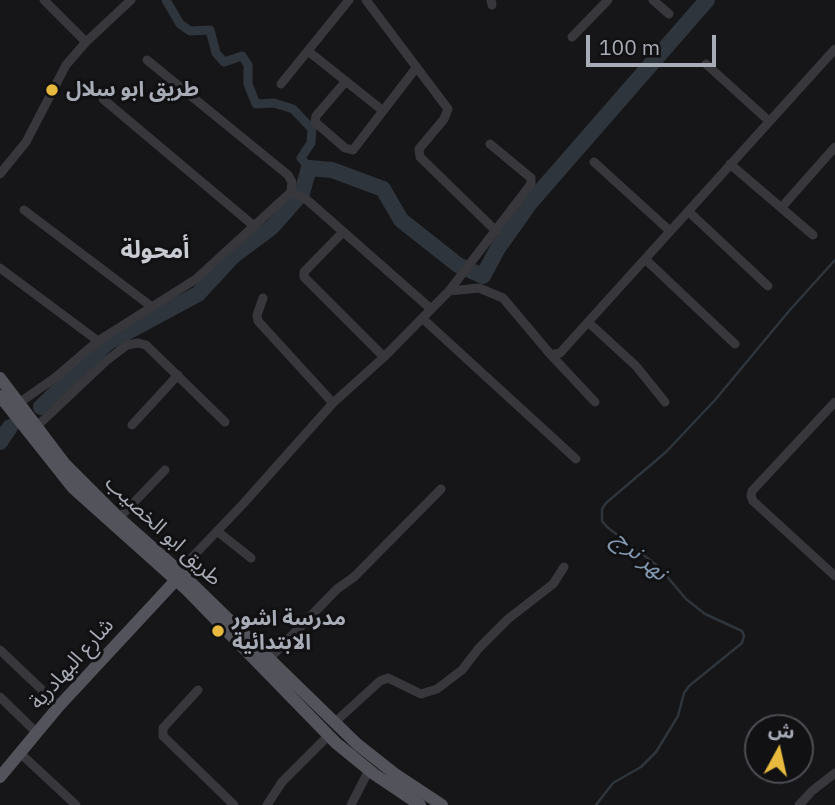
<!DOCTYPE html>
<meta charset="utf-8">
<style>
body{margin:0}
#map{position:relative;width:835px;height:805px;overflow:hidden;background:#161517;font-family:"IBM Plex Sans","Noto Sans Arabic",sans-serif}
canvas{display:block}
.north{position:absolute;left:744px;top:714px;width:70px;height:70px;box-sizing:border-box;background:#111012;border:2px solid #4d4e54;border-radius:50%;rotate:8deg;font-size:19px;font-weight:700;line-height:28px;text-align:center;color:#a8acb6}
.north::after{content:'';display:block;margin:auto;width:24px;height:32px;background:#e7b93e;clip-path:polygon(50% 0,100% 100%,50% 72%,0 100%)}
.scale{position:absolute;left:586px;top:35px;width:130px;height:32px;box-sizing:border-box;border:4px solid #a8acb6;border-top:0;padding-left:9px;font-size:21px;line-height:24px;white-space:nowrap;color:#a8acb6;-webkit-text-stroke:5px #111012;paint-order:stroke}
</style>
<div id="map">
<canvas width="835" height="805"></canvas>
<div class="north">ش</div>
<div class="scale">100 m</div>
</div>
<script>
const ctx = document.querySelector('canvas').getContext('2d');
ctx.lineJoin = 'round';
function toPath(rows) {
  const path = new Path2D();
  for (const r of rows) {
    path.moveTo(r[0], r[1]);
    for (let i = 2; i < r.length; i += 2) path.lineTo(r[i], r[i + 1]);
  }
  return path;
}
function trace(path, color, width, dash) {
  ctx.strokeStyle = color;
  ctx.lineWidth = width;
  ctx.lineCap = dash ? 'butt' : 'round';
  ctx.setLineDash(dash || []);
  ctx.stroke(path);
}
function write(font, color, halo, rows, align = 'center') {
  ctx.font = font + ' "IBM Plex Sans","Noto Sans Arabic",sans-serif';
  ctx.lineWidth = 6;
  ctx.setLineDash([]);
  ctx.textBaseline = 'middle';
  ctx.strokeStyle = halo;
  ctx.fillStyle = color;
  for (const [text, x, y, turn = 0] of rows) {
    ctx.save();
    ctx.translate(x, y);
    ctx.rotate((+turn || 0) * Math.PI / 180);
    ctx.textAlign = isNaN(turn) ? turn : align;
    if (halo) ctx.strokeText(text, 0, 0);
    ctx.fillText(text, 0, 0);
    ctx.restore();
  }
}
trace(toPath([
 [596,805,613,783,641,767,656,752,678,716,684,693,689,686,742,643,744,636,742,631,705,614,686,599,659,567,607,527,602,521,602,509,606,503,666,452,715,400,789,311,835,260]
]), '#2e353c', 2.5);
trace(toPath([
 [166,0,180,24,190,31,210,30,216,53,224,62,242,56,248,65,248,84,256,104,274,103,293,109,312,129,311,143,301,158,309,168]
]), '#2e353c', 9);
trace(toPath([
 [41,407,107,343,198,294,233,256,272,227,302,193,309,168,332,170,383,189,401,220,458,265,483,276,498,248,530,203,707,0],
 [0,442,10,427]
]), '#2e353c', 16);
trace(toPath([
 [44,0,86,42],
 [366,0,448,109,444,119,419,149,420,157,496,231],
 [491,0,492,5],
 [653,0,669,14],
 [572,37,608,0],
 [308,51,382,110],
 [706,64,769,121],
 [346,81,316,116,315,122,345,148,353,150,416,68],
 [281,84,349,0],
 [103,99,254,226],
 [594,162,670,231],
 [730,164,813,235],
 [0,174,26,142,66,65,86,42,131,0],
 [291,192,306,199,431,309],
 [781,208,835,147],
 [24,210,152,307],
 [688,211,768,286],
 [343,232,304,272,304,277,384,357],
 [645,259,735,344],
 [0,268,98,341],
 [449,291,479,288,503,298,551,355,560,353,835,49],
 [263,298,257,315,258,321,333,403],
 [422,318,576,459],
 [588,322,636,366,665,402],
 [551,355,595,402],
 [835,402,752,491,751,496,753,501,835,576],
 [19,403,56,377,98,341,196,279,291,192,292,182,288,175,147,60],
 [132,425,178,375],
 [35,428,106,361,127,345,138,343,146,345,225,422],
 [119,518,165,470],
 [217,531,251,558],
 [179,571,243,504,333,403,384,357,449,291,531,184,531,178,490,144],
 [0,650,59,706],
 [269,659,337,589,354,577,441,489],
 [198,690,163,728,163,736,234,805],
 [0,697,36,732],
 [334,723,380,681,388,678,421,694,437,689,462,670,479,648,508,619,553,584,564,567],
 [20,753,76,805],
 [267,805,282,782,328,736],
 [351,805,369,770],
 [799,805,812,791,835,773]
]), '#37373c', 9);
trace(toPath([
 [0,378,65,464,119,518,179,571,357,744,395,774,442,805],
 [0,396,73,488,187,590,336,743,374,774,420,805],
 [0,777,59,706,176,580]
]), '#53545b', 12);
for (const [x, y, r, color] of [
 [52,90,7,"#e7b93e"],
 [218,631,7,"#e7b93e"]
]) {
  const dot = new Path2D();
  dot.arc(x, y, r, 0, 2 * Math.PI);
  ctx.fillStyle = color;
  ctx.fill(dot);
  trace(dot, '#111012', 2.5);
}
write('bold 21px', '#a8acb6', '#111012', [
 ["طريق ابو سلال",66,90],
 ["مدرسة اشور",232,619],
 ["الابتدائية",232,643]
], 'left');
write('21px', '#a8acb6', '#111012', [
 ["طريق ابو الخصيب",163,531,43],
 ["شارع البهادرية",72,664,-48]
]);
write('italic 23px', '#8197af', '#111012', [
 ["نهر نرج",640,556,41]
]);
write('bold 24px', '#c9cbd3', '#111012', [
 ["أمحولة",155,251]
]);
</script>
